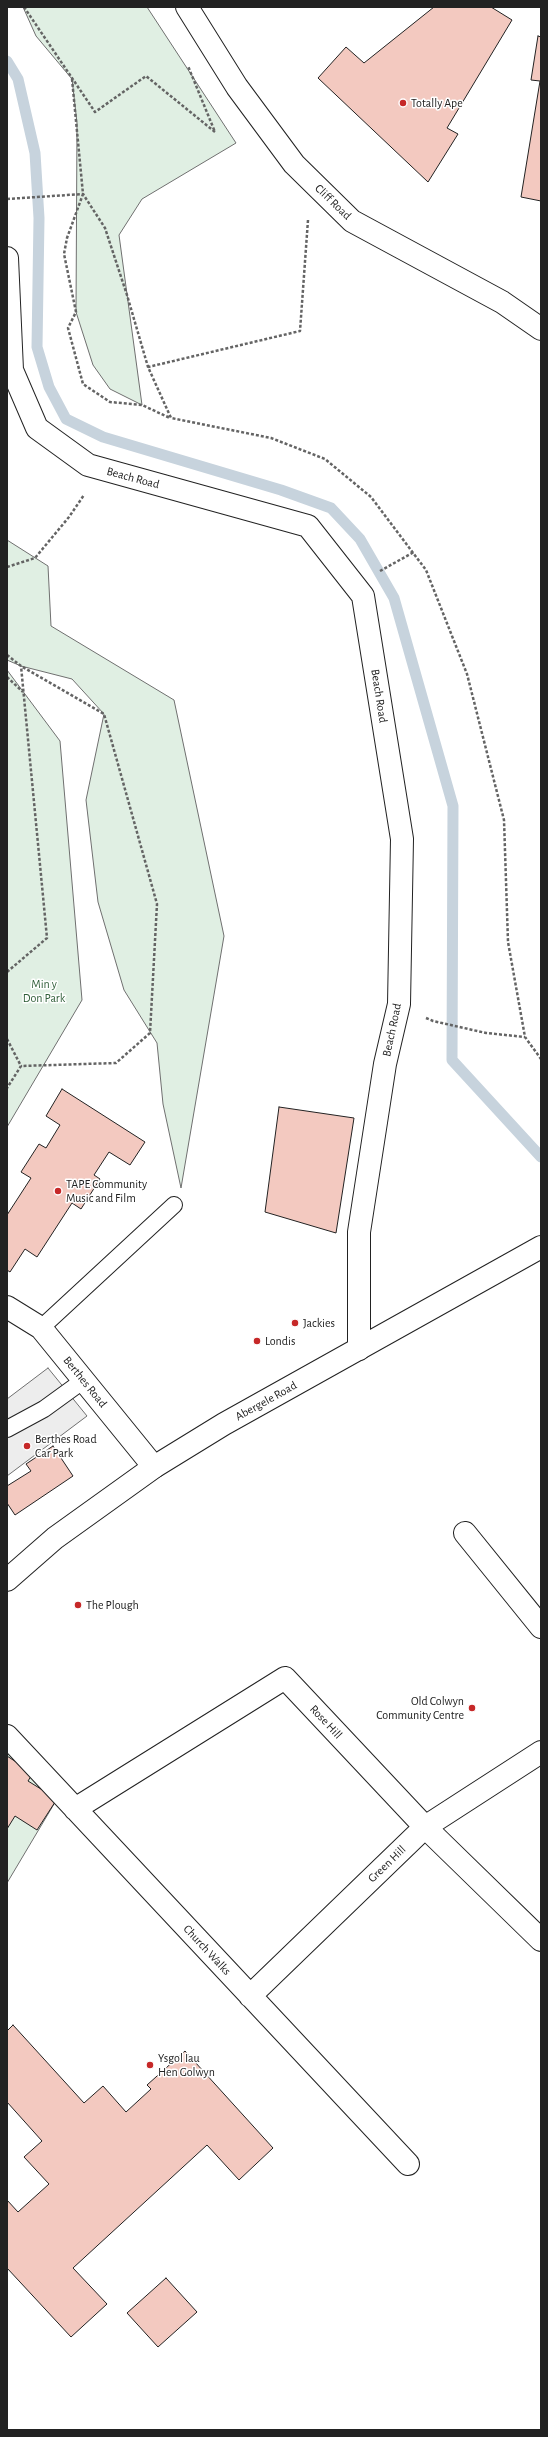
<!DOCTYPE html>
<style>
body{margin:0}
#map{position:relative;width:548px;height:2437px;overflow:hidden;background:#fff;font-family:"Alegreya Sans",sans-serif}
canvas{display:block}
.frame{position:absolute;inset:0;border:8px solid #222;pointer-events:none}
</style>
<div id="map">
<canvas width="548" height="2437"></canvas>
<div class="frame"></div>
</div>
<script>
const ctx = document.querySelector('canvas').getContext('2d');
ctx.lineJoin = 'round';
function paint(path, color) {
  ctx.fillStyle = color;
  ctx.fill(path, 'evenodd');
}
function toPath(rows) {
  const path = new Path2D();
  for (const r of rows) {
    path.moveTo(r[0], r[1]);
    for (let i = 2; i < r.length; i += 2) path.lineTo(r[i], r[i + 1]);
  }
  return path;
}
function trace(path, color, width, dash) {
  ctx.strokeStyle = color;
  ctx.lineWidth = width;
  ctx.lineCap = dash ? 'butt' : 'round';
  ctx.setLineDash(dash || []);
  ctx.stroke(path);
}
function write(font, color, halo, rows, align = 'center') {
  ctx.font = font + ' "Alegreya Sans",sans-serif';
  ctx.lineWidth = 3;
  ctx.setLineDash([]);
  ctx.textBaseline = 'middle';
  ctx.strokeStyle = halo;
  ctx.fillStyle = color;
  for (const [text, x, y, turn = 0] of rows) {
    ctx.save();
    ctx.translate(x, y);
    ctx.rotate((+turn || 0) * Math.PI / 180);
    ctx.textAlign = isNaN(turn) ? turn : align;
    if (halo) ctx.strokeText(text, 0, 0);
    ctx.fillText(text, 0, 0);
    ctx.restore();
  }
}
const green = toPath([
 [23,7,147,7,236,143,142,199,119,235,142,405,110,389,93,365,76,312,77,123,72,79,36,36,23,7],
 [7,540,48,566,51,626,174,700,224,936,181,1188,163,1104,157,1043,124,990,98,902,86,800,104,714,72,679,21,666,7,660,7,540],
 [7,670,60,741,82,1000,7,1127,7,670],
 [7,1746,57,1799,7,1883,7,1746]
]);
paint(green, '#e0efe3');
trace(green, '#6f6f6f', 1);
const parking = toPath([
 [48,1368,87,1416,7,1476,7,1399,48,1368]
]);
paint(parking, '#ededed');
trace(parking, '#6f6f6f', 1);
trace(toPath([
 [7,61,18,79,35,153,39,218,37,347,49,387,66,419,103,437,281,490,331,508,360,539,394,598,453,806,452,1060,541,1157]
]), '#c7d3dd', 11);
const building = toPath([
 [434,7,491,7,512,20,447,128,458,134,428,182,318,78,346,47,364,63,434,7],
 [538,36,541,37,541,201,521,197,540,81,531,80,538,36],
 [62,1089,145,1142,130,1165,109,1152,94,1175,100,1179,81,1209,72,1203,37,1257,25,1249,10,1272,7,1270,7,1215,31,1178,21,1172,39,1144,46,1148,60,1125,46,1116,62,1089],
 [279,1107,354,1118,336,1233,265,1212,279,1107],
 [53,1446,73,1476,15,1515,7,1503,7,1486,31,1471,26,1464,53,1446],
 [7,1756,33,1773,28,1781,57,1799,37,1830,15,1816,7,1829,7,1756],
 [13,2025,84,2103,103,2086,126,2112,151,2089,147,2085,185,2051,273,2148,239,2180,207,2145,73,2268,107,2304,71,2337,7,2268,7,2200,18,2212,49,2184,24,2157,42,2141,7,2102,7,2031,13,2025],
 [166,2278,197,2312,158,2347,127,2313,166,2278]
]);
paint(building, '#f3c9c0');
trace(building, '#222', 1);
const service = toPath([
 [41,1328,174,1205],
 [7,1429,44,1409,84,1380]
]);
const minor = toPath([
 [187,7,237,87,294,164,352,221,502,302,541,329],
 [7,258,12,370,37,428,88,465,308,526,363,596,402,839,399,1004,385,1064,359,1232,359,1349],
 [7,1307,41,1328,154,1467],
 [465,1533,541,1627],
 [7,1736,408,2164],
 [75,1809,285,1678,425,1827,541,1940],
 [250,1996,425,1827,541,1752]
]);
const primary = toPath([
 [7,1580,55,1538,154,1467,224,1424,541,1247]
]);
trace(service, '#222', 18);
trace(minor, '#222', 24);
trace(primary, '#222', 24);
trace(toPath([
 [24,7,95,112,146,76,215,132,188,66],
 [72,79,83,194,67,238,64,254,76,312,68,328,83,384,110,402,142,405,170,418],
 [7,199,83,194,105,228,127,295,148,367],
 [308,220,300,331,148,367,171,418,271,438,325,459,371,497,426,570,467,674,504,820,508,942,525,1037,541,1059],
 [7,567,35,558,69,517,84,495],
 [380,571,414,552],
 [7,655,21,666,104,714,157,904,150,1033,116,1063,21,1066],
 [7,677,23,692],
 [7,972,47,938,21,666],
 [426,1018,433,1021,486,1033,525,1037],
 [7,1039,21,1066,7,1088]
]), '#646464', 2.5, [3, 2]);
trace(service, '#fff', 16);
trace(minor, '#fff', 22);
trace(primary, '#fff', 22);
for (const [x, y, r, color] of [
 [403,103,4,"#c62828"],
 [58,1191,4,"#c62828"],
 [295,1323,4,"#c62828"],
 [257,1341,4,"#c62828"],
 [27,1446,4,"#c62828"],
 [78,1605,4,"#c62828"],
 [472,1708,4,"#c62828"],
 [150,2065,4,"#c62828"]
]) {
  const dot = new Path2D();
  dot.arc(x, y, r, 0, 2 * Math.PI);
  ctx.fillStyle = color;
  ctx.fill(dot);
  trace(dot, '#fff', 1.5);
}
write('12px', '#222', '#fff', [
 ["Totally Ape",411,103],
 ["TAPE Community",66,1184],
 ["Music and Film",66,1198],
 ["Jackies",303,1323],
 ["Londis",265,1341],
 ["Berthes Road",35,1439],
 ["Car Park",35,1453],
 ["The Plough",86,1605],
 ["Old Colwyn",464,1701,"right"],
 ["Community Centre",464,1715,"right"],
 ["Ysgol Iau",158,2058],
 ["Hen Golwyn",158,2072]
], 'left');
write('12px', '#222', '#fff', [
 ["Cliff Road",333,202,44],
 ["Beach Road",133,478,15],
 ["Beach Road",379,696,81],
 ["Beach Road",392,1030,-78],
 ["Berthes Road",85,1382,51],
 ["Abergele Road",266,1401,-29],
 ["Rose Hill",326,1722,47],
 ["Green Hill",387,1864,-44],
 ["Church Walks",207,1950,47]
]);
write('12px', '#2f5e38', '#fff', [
 ["Min y",44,984],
 ["Don Park",44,998]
]);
</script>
